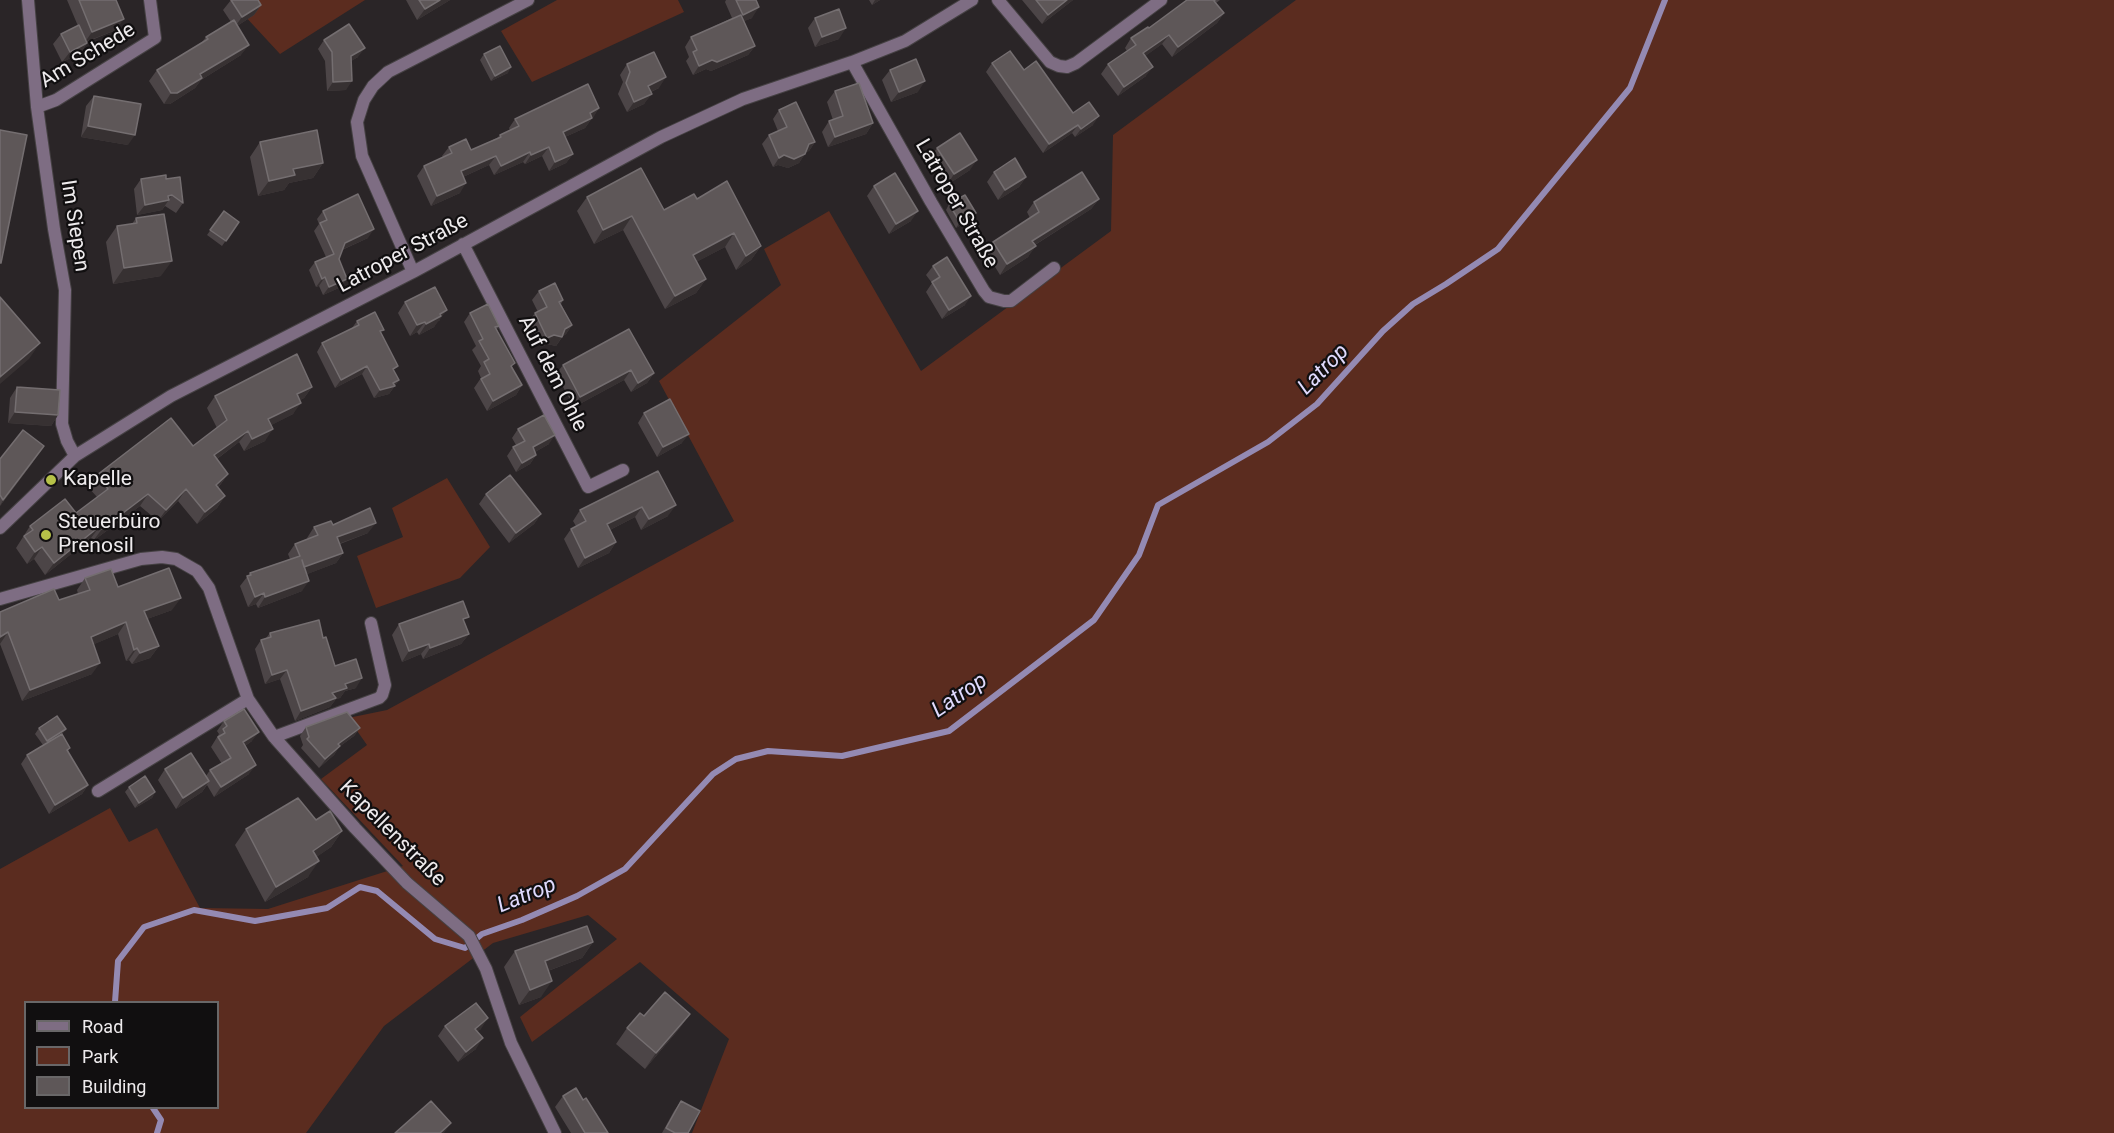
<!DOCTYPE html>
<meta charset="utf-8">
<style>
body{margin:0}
#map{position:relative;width:2114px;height:1133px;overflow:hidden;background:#2a2527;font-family:Roboto,sans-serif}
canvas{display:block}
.legend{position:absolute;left:24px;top:1001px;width:195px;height:108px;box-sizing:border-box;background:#110f10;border:2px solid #696768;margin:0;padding:8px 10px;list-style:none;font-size:18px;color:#eeebed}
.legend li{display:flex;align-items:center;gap:12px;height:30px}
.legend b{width:30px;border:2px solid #696768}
</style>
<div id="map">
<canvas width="2114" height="1133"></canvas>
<ul class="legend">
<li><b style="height:8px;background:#7e6d83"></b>Road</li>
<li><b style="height:16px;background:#5b2c1f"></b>Park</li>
<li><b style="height:16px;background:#5e5758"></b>Building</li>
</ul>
</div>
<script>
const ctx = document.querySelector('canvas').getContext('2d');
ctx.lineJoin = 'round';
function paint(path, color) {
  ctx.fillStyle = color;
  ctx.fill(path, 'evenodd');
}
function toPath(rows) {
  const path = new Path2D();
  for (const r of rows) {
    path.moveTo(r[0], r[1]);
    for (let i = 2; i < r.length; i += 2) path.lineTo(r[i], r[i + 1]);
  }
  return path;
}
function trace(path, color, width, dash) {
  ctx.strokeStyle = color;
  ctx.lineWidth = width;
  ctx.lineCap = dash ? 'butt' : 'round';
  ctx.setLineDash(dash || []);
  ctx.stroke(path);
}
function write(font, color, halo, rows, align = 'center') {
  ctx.font = font + ' Roboto,sans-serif';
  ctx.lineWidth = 4.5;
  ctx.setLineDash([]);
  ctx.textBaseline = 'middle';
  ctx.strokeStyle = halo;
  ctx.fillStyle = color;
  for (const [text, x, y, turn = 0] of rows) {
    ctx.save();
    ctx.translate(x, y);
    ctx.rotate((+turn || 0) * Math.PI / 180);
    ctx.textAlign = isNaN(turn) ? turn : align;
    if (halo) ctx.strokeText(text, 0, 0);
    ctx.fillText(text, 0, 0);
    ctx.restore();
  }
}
paint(toPath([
 [230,0,365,0,280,54],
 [557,0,678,0,684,12,532,82,501,31],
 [1296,0,2114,0,2114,1133,692,1133,729,1039,640,962,532,1042,520,1017,617,939,588,915,493,943,384,1026,306,1133,0,1133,0,869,110,808,129,842,157,828,200,908,268,909,403,866,321,779,367,745,348,718,387,710,734,521,659,381,781,285,764,249,829,211,921,371,1111,231,1113,135],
 [26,1002,218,1002,218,1108,26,1108],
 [447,478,490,547,460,578,376,608,357,556,403,537,392,508]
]), '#5b2c1f');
trace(toPath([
 [115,1002,118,961,144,927,194,910,255,921,327,908,360,887,377,891,435,939,465,948,482,934,522,920,577,896,625,869,713,774,736,759,768,751,842,756,949,731,1094,620,1139,555,1158,505,1268,442,1317,404,1383,331,1413,304,1446,284,1498,249,1630,88,1665,0],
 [153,1108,161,1120,157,1133]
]), '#948ab3', 6);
const street = toPath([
 [28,0,37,107,54,229,65,290,62,424,67,441,75,456],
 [998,0,1050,62,1059,66,1067,67,1076,63,1161,0],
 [852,62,931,202,984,291,989,297,1004,301,1011,301,1054,268],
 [37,107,56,100,155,38,150,0],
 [463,244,588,487,623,470],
 [413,272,362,156,357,122,364,100,373,86,388,72,528,0],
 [0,528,75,456,171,396,413,272,661,137,743,99,852,62,905,41,972,0],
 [0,599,141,559,162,557,176,559,197,571,209,588,248,699,274,737,355,828,407,883,469,936,486,969,511,1043,555,1133],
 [274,737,379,698,382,695,385,685,371,623],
 [98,791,248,699]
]);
trace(street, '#454143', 14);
trace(street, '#7e6d83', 12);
paint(toPath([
 [67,0,116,0,116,30,87,42,87,43,80,54,62,62,53,44,61,34,78,26],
 [231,0,261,5,254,15,237,26,241,55,201,80,195,88,170,104,164,104,149,81,157,70,202,42,206,37,231,22,223,10],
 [406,0,450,0,417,20],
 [726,0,756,0,752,18,744,21,755,46,748,55,711,71,706,69,693,75,686,61,689,57,685,47,691,37,732,18,725,2],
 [869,0,880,0,872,5],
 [1022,0,1073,0,1042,24],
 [1187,0,1220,0,1216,3,1224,13,1217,23,1172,57,1162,44,1145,56,1146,76,1118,96,1101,74,1108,64,1127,51,1125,48,1131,38,1149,28],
 [815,18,839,39,815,47,808,28],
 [324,40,358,57,351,61,346,90,327,91,325,61,318,49],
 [484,54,508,73,491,81,480,60],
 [992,63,1024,70,1073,113,1093,125,1075,137,1072,133,1043,153,986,72],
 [627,64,659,88,651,92,644,104,627,112,618,94,623,82,620,75],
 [890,70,918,92,891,102,882,80],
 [835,91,873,123,866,134,828,147,822,132,829,121,833,120,827,102],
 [94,96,128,145,81,137,86,106],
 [599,108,585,128,565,137,573,154,566,163,549,171,542,156,525,164,523,162,494,175,489,165,463,177,460,193,431,206,417,176,424,166,443,157,442,156,449,147,471,150,497,138,500,135,510,130,509,128,515,119],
 [779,110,815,142,809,151,806,152,799,163,788,168,778,165,773,167,762,144,769,135,778,131,773,119],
 [260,142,323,163,313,178,289,183,284,190,258,196,250,157],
 [937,148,970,170,947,185,930,158],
 [994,172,1026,177,1019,187,998,200,987,182],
 [141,179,166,179,183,203,176,213,165,206,162,210,137,215,134,189],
 [874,186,911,221,889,234,867,196],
 [587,197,664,210,697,199,761,246,751,260,736,270,725,247,696,262,706,279,696,293,665,309,623,230,594,244,577,211],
 [1099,199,1091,209,1035,245,1028,257,1000,275,986,252,993,242,1030,218,1027,212,1034,202],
 [949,204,972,218,956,228,946,210],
 [224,211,239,222,222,246,207,235],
 [323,211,368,238,342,250,339,259,341,287,323,295,319,286,316,287,309,270,315,262,326,257,314,231,319,224,317,219],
 [136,218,161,276,113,284,106,242,117,226,132,224],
 [933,266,965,305,942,319,926,292,932,283,926,275],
 [539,291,563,300,561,304,572,325,566,334,563,336,556,346,547,344,541,347,528,322,535,313,538,312,532,300],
 [405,302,440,320,437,322,434,327,419,335,417,332,410,336,398,313],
 [470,313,499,326,497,329,512,367,522,385,516,395,487,411,474,388,481,378,478,371,481,366,472,350,476,346,464,322],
 [357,321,381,333,394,371,399,380,389,394,374,398,362,374,335,388,317,352,322,343,352,328],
 [629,329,654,373,647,383,631,392,624,380,574,407,556,374,563,365],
 [17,387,58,415,51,426,8,423,10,398],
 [312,387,304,398,300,400,293,414,271,425,265,441,244,451,239,442,217,459,228,474,218,488,225,496,217,508,197,524,178,501,158,521,140,506,93,541,91,538,45,575,34,559,27,564,16,548,30,526,76,513,97,497,88,487,97,475,193,446,217,428,207,408,215,396],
 [644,413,682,443,657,457,638,423],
 [518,429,549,444,535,452,536,455,530,464,516,472,507,456,513,447,516,445,512,438],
 [0,459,33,462,0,506],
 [658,471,668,516,641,530,635,517,610,530,616,542,609,553,578,568,564,539,571,529,576,526,573,521,580,510],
 [486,494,541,514,534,524,509,543,479,504],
 [333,525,368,533,340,544,343,553,336,563,307,574,302,591,258,608,256,604,248,607,240,586,250,573,290,559,288,554,295,544,308,539,307,538,314,527],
 [85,578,118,587,172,610,147,619,159,646,150,658,132,664,129,660,126,661,118,634,94,644,92,674,22,701,0,644,0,612,59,600,78,594,77,590],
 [465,623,469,634,461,644,423,659,421,654,402,662,392,635,399,624],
 [270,633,323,638,335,666,356,688,345,691,340,698,336,699,330,707,295,721,280,679,265,684,255,649,261,640,266,638],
 [224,721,252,741,245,746,249,774,214,797,207,785,202,792,176,809,158,780,165,769,206,776,210,770,222,764,211,747,219,734,217,731],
 [306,727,360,728,354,736,339,747,334,755,319,768,301,748,303,745,300,736],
 [39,728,62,734,70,748,68,751,88,785,82,794,49,814,21,764,27,755,43,745,35,734],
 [129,787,155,792,152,798,135,808,125,792],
 [316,820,342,831,331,847,316,857,308,877,265,902,235,845,246,829],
 [593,942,582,958,548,971,541,997,519,1005,504,967,515,951],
 [690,1014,679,1029,645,1069,616,1044,627,1028,644,1016],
 [445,1026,481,1029,477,1031,476,1049,458,1062,438,1036],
 [563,1096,583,1100,608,1133,571,1133,555,1107],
 [681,1101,688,1133,662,1133,674,1111]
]), '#4c4547');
paint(toPath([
 [440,0,450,0,417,20,425,9],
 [875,0,880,0,872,5],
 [1067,0,1073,0,1042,24,1048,15],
 [261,5,254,15,234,28,242,17],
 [759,7,752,18,735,25,743,15],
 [1224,13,1217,23,1172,57,1178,47],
 [124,19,116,30,85,42,92,32],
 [846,28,839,39,815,47,822,37],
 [1169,35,1162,44,1136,63,1143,53],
 [87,43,80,54,62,62,70,52],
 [249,45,241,55,201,80,195,88,170,104,164,104,171,93,200,74],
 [755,46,748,55,711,71,706,69,693,75,699,66,712,60],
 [365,48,358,57,344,65,351,56],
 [511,67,508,73,491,81,495,76],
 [1153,67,1146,76,1118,96,1124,87],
 [666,77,659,88,641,96,648,86],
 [352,81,346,90,327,91,333,82],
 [925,81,918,92,891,102,899,92],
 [652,94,644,104,627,112,634,102],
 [599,108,593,118,583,122,590,113],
 [1099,116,1093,125,1075,137,1081,129],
 [592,118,585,128,556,141,563,132],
 [873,123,866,134,828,147,835,137],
 [1078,125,1072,133,1043,153,1049,144],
 [88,126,135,135,128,145,81,137],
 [815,142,809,151,803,153,809,144],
 [549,147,542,156,525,164,531,155],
 [530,152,523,162,494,175,501,166],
 [573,154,566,163,549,171,555,162],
 [805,154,799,163,788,168,778,165,773,167,779,158,784,155],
 [496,156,489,165,454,181,461,171],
 [977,160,970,170,947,185,954,174],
 [323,163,313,178,289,183,284,190,258,196,269,181,293,169],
 [1026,177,1019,187,998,200,1005,190],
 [466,183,460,193,431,206,437,196],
 [172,195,162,210,137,215,145,205,168,196],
 [1099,199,1091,209,1025,251,1032,241],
 [918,211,911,221,889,234,896,224],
 [976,213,972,218,956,228,960,222],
 [632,216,623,230,594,244,603,230],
 [374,229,368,238,339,251,345,243],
 [734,233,725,247,683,269,693,255],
 [761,246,751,260,736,270,746,256],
 [1036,246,1028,257,1000,275,1007,264],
 [172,261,161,276,113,284,124,268],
 [325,277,319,286,316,287,322,279],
 [347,279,341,287,323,295,329,287],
 [706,279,696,293,665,309,675,296],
 [971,296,965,305,942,319,949,310],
 [447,310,434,327,419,335,426,324,440,314],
 [425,322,417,332,410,336,417,325],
 [572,325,566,334,561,337,562,337,556,346,547,344,541,347,547,338],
 [40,343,29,359,0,384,0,377],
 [367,366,362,374,335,388,341,380],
 [631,370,624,380,574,407,580,397],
 [654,373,647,383,631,392,638,383],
 [399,380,389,394,374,398,380,390],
 [522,385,516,395,487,411,493,401],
 [312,387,304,398,289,406,297,394],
 [301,403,293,414,260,431,268,419],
 [15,412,58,415,51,426,8,423],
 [273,429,265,441,244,451,252,439],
 [248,431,239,442,206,467,214,455],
 [689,434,682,443,657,457,663,447],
 [555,435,549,444,526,457,533,447],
 [44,446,33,462,0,506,3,500],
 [536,455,530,464,516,472,522,463],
 [228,474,220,485,208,497,216,485],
 [186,489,178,501,158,521,166,510],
 [148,494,140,506,93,541,102,529],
 [225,496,217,508,197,524,205,512],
 [676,505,668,516,641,530,649,519],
 [642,507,635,517,600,535,607,524],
 [541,514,534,524,509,543,516,533],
 [376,523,368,533,330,547,337,537],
 [100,526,91,538,45,575,54,563],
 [616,542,609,553,578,568,585,558],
 [42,547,34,559,27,564,35,552],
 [343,553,336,563,297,578,304,567],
 [309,581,302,591,258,608,265,597],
 [264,593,256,604,248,607,255,597],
 [181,598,172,610,136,623,144,611],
 [126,622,118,634,83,649,91,637],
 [8,632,0,644,0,637],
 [469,634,461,644,423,659,430,648],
 [429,644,421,654,402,662,409,651],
 [159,646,150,658,132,664,140,653],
 [137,648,129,660,126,661,134,650],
 [100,663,92,674,22,701,30,690],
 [287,670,280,679,265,684,272,675],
 [362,678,356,688,345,691,340,698,336,699,330,707,295,721,301,711,332,693,345,684],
 [360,728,354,736,339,747,334,755,319,768,338,744],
 [66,729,62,735,44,747,47,741],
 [259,732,252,741,236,752,243,742],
 [256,765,249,774,214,797,221,787],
 [209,781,202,792,176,809,183,798],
 [88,785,82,794,49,814,55,805],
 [155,792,152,798,135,808,139,803],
 [342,831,331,847,302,867,313,851],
 [319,861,308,877,265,902,276,887],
 [593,942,582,958,534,976,545,961],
 [552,981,541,997,519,1005,530,990],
 [690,1014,679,1029,645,1069,656,1053],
 [488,1018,481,1029,468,1039,475,1029],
 [483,1038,476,1049,458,1062,466,1052],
 [451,1123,444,1133,440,1133]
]), '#373132');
const building = toPath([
 [79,0,116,0,124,19,92,32,79,0],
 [231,0,258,0,261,5,242,17,231,0],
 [419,0,440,0,425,9,419,0],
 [736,0,756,0,759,7,743,15,736,0],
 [1036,0,1067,0,1048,15,1036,0],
 [1187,0,1215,0,1214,1,1224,13,1178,47,1169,35,1143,53,1153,67,1124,87,1108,64,1136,45,1131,38,1148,27,1149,28,1187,0],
 [839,9,846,28,822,37,815,18,839,9],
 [741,15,755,46,717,62,712,60,699,66,693,52,697,50,691,37,741,15],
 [234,20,249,45,200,74,202,78,177,93,171,93,157,70,208,39,206,37,234,20],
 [349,24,365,48,351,56,352,81,333,82,332,52,324,40,349,24],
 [79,25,87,43,70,52,61,34,79,25],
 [500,46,511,67,495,76,484,54,500,46],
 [1010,51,1024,70,1036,61,1073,113,1089,102,1099,116,1081,129,1078,125,1049,144,992,63,1010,51],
 [654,52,666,77,648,86,652,94,634,102,626,83,630,72,627,64,654,52],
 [916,59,925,81,899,92,890,70,916,59],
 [859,83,873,123,835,137,829,121,843,116,835,91,859,83],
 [588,84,599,108,590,113,592,118,563,132,573,154,555,162,549,147,531,155,530,152,501,166,496,156,461,171,466,183,437,196,424,166,452,153,449,147,466,139,471,150,501,137,500,135,519,126,515,119,588,84],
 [94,96,141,104,135,135,88,126,94,96],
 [796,102,815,142,809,144,805,154,794,159,784,155,779,158,769,135,787,127,779,110,796,102],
 [0,130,27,135,1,263,0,263,0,130],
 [317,130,323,163,293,169,295,175,269,181,260,142,317,130],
 [960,133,977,160,954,174,937,148,960,133],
 [1015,158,1026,177,1005,190,994,172,1015,158],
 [641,168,664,210,694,194,697,199,727,181,761,246,746,256,734,233,693,255,706,279,675,296,632,216,603,230,587,197,641,168],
 [1082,172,1099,199,1032,241,1036,246,1007,264,993,242,1039,212,1034,202,1082,172],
 [895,173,918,211,896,224,874,186,895,173],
 [166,175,166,179,180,177,183,203,172,195,168,196,169,200,145,205,141,179,166,175],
 [358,194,374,229,345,243,339,259,347,279,329,287,325,277,322,279,315,262,334,254,320,223,327,220,323,211,358,194],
 [965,195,976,213,960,222,949,204,965,195],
 [224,211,239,222,226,241,210,230,224,211],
 [164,214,172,261,124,268,117,226,137,223,136,218,164,214],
 [947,257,971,296,949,310,932,282,940,277,933,266,947,257],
 [555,283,563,300,559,302,572,325,565,329,562,337,554,335,547,338,535,313,547,307,539,291,555,283],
 [435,287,447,310,440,314,441,316,426,324,425,322,417,325,405,302,435,287],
 [0,297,40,343,0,377,0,297],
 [488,304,499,326,495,327,515,363,511,366,522,385,493,401,481,379,490,374,484,362,489,359,479,341,483,339,470,313,488,304],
 [375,312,384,330,380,331,398,366,393,369,399,380,393,383,395,386,380,390,367,366,341,380,322,343,359,325,357,321,375,312],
 [629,329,654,373,638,383,631,370,580,397,563,365,629,329],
 [297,354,312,387,297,394,301,403,268,419,273,429,252,439,248,431,214,455,228,474,216,485,225,496,205,512,186,489,166,510,148,494,102,529,100,526,54,563,42,547,35,552,24,536,33,530,30,526,65,499,76,513,108,489,97,475,171,418,193,446,227,420,215,396,297,354],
 [17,387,60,390,58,415,15,412,17,387],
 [670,399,689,434,663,447,644,413,670,399],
 [544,415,555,435,533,447,536,455,522,463,513,447,525,441,518,429,544,415],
 [23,430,44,446,3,500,0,495,0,459,23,430],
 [658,471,676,505,649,519,642,507,607,524,616,542,585,558,571,529,586,521,580,510,658,471],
 [510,475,541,514,516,533,486,494,510,475],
 [370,508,376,523,337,537,343,553,304,567,302,560,309,581,265,597,264,593,255,597,247,576,251,575,250,573,300,556,295,544,318,535,314,527,331,521,333,525,370,508],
 [169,568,181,598,144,611,159,646,140,653,137,648,134,650,126,622,91,637,100,663,30,690,8,632,0,637,0,612,54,589,59,600,90,590,85,578,111,569,118,587,169,568],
 [463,601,469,617,463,619,469,634,430,648,429,644,409,651,399,624,463,601],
 [319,620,323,638,326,637,335,666,356,659,362,678,345,684,347,688,332,693,336,698,301,711,287,670,272,675,261,640,271,637,270,633,319,620],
 [244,709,259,732,243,742,256,765,221,787,210,770,231,758,218,737,225,733,223,729,227,726,224,721,244,709],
 [347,712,360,728,338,744,340,746,325,759,307,739,309,737,306,727,347,712],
 [57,716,66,729,47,741,39,728,57,716],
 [62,734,70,748,67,750,88,785,55,805,27,755,62,734],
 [191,753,209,781,183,798,165,769,191,753],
 [145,776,155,792,139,803,129,787,145,776],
 [298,798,316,820,330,811,342,831,313,851,319,861,276,887,246,829,298,798],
 [587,926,593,942,545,961,552,981,530,990,515,951,587,926],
 [665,992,690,1014,656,1053,627,1028,640,1013,644,1016,665,992],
 [476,1003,488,1018,475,1029,483,1038,466,1052,445,1026,476,1003],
 [576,1088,583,1100,586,1098,608,1133,585,1133,563,1096,576,1088],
 [431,1101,451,1123,440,1133,395,1133,431,1101],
 [681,1101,700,1111,688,1133,675,1133,666,1128,681,1101]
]);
paint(building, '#5e5758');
trace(building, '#746e70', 1.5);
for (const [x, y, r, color] of [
 [51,480,6,"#b6c148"],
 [46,535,6,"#b6c148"]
]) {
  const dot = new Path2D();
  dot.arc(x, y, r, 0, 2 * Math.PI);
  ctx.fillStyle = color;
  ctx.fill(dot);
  trace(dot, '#110f10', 2);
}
write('21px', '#eeebed', '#110f10', [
 ["Am Schede",88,56,-31],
 ["Latroper Straße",956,204,60],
 ["Im Siepen",74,226,81],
 ["Latroper Straße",403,254,-28],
 ["Auf dem Ohle",552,374,63],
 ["Kapellenstraße",392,834,45]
]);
write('21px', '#eeebed', '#110f10', [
 ["Kapelle",63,480],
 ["Steuerbüro",58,523],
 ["Prenosil",58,547]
], 'left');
write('italic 22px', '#e0dafd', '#110f10', [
 ["Latrop",1324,370,-45],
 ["Latrop",960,696,-34],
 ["Latrop",527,896,-22]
]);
</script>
